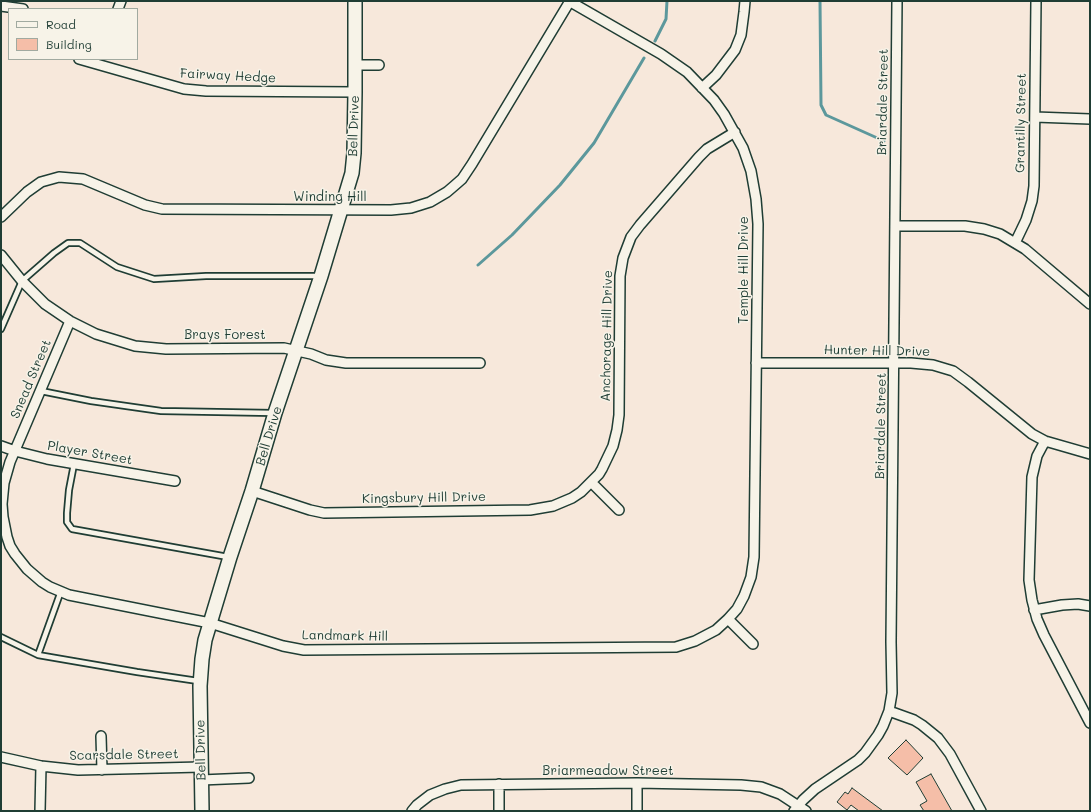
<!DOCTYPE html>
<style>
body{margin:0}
#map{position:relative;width:1091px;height:812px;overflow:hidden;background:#f7e8db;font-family:Mali,sans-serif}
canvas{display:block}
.frame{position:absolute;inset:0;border:2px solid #1f3d34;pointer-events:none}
.legend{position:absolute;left:8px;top:8px;width:130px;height:52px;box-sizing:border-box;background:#f7f3e8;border:1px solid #a1aaa0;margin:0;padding:5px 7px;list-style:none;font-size:12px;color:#1f3d34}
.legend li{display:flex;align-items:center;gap:8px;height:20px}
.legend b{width:20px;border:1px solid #a1aaa0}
</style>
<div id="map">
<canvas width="1091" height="812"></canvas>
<div class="frame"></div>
<ul class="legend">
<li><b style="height:5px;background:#f7f3e8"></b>Road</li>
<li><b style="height:11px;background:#f5bea8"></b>Building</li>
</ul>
</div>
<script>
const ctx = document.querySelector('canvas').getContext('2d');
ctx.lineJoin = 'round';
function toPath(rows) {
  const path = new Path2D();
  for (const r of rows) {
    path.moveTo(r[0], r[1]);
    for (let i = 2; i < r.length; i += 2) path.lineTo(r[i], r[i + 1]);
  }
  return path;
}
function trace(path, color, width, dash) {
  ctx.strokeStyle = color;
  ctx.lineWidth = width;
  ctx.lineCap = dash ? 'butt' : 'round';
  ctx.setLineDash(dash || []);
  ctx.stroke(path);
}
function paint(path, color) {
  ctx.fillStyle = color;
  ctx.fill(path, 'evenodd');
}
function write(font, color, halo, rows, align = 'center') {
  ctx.font = font + ' Mali,sans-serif';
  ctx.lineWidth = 3;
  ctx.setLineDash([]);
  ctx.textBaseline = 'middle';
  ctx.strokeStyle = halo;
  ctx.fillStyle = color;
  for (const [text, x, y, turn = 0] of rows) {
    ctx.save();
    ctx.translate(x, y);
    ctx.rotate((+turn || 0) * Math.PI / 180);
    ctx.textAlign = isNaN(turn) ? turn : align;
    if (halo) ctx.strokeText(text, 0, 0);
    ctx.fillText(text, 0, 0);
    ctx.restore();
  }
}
trace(toPath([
 [820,1,821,105,826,115,884,141],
 [655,41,666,19,667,1],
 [478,265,512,235,560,185,594,143,644,58]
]), '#5c989c', 3);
const building = toPath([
 [906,740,923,758,907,775,888,758,906,740],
 [931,774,952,811,924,811,920,805,927,801,916,782,931,774],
 [852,788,883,811,859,811,851,805,847,810,837,802,845,792,848,794,852,788]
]);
paint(building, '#f5bea8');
trace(building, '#1f3d34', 1);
const lane = toPath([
 [1,329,22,281,54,253,68,243,80,243,117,267,154,279,206,276,319,276],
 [41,391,91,401,161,411,274,413],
 [74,464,69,490,67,513,67,522,72,529,228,557],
 [1,637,38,655,137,672,198,681],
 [38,655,61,591]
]);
const street = toPath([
 [1,6,23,9],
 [118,9,121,1],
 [79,59,184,89,206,91,355,92],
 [355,65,379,65],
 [702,88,716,75,735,50,741,35,744,12,745,1],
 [1035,117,1090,119],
 [1,217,27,192,41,182,59,177,83,179,145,205,162,209,391,210,411,208,430,202,447,192,454,186,462,179,472,164,570,1],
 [895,226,965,226,984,229,1000,234,1025,249,1090,304],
 [1015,243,1026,220,1032,201,1034,186,1036,1],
 [1,255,22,281,45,304,70,321,96,334,135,346,166,349,284,348,311,354,326,360,346,363,480,363],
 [70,321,10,462,4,483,2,504,3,517,7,537,10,546,15,554,27,569,42,582,50,587,69,595,210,623,283,646,304,650,676,647,695,641,716,630,728,619,737,609,744,596,751,577,754,557,758,224,756,199,751,171,743,148,724,114,714,100,687,72,661,54,569,1],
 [756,363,911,363,933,365,953,371,968,382,1032,434,1045,441,1090,454],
 [1045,441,1037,456,1032,477,1029,580,1032,600,1037,619,1044,635,1090,723],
 [1,446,15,451,47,459,175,481],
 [591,482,619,510],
 [252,491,310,510,324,513,530,510,553,506,572,498,581,492,599,474,602,469,613,446,617,430,619,415,620,276,623,258,631,237,640,225,699,157,707,149,735,132],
 [1034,610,1062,605,1078,604,1090,606],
 [728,619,753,644],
 [889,711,914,720,922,725,938,738,950,754,981,811],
 [101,736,102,770],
 [1,757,41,766,78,770,201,767],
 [201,780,249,778],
 [637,783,637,811],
 [499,784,499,811],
 [40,811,41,766],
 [412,811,417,805,430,795,445,789,461,785,637,783,741,785,761,787,780,794,806,811],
 [794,811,803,800,815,789,858,760,865,753,878,735,883,726,889,711,892,693,891,642,897,1]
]);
const secondary = toPath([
 [202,811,200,686,202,659,205,640,230,557,252,491,275,413,321,276,352,173,354,153,355,92,355,1]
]);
trace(lane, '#1f3d34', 8);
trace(street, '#1f3d34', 12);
trace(secondary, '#1f3d34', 16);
trace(lane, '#f7f3e8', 4.5);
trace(street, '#f7f3e8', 9);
trace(secondary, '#f7f3e8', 13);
write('13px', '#1f3d34', '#f7f3e8', [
 ["Fairway Hedge",228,76,3],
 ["Briardale Street",883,102,-89],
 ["Grantilly Street",1021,123,-89],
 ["Bell Drive",354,126,-88],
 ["Winding Hill",330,197],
 ["Temple Hill Drive",744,270,-90],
 ["Brays Forest",225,335],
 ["Anchorage Hill Drive",607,336,-89],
 ["Hunter Hill Drive",877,351,1],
 ["Snead Street",31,379,-67],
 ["Briardale Street",881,426,-89],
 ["Bell Drive",269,436,-73],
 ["Player Street",90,453,10],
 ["Kingsbury Hill Drive",424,498,-1],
 ["Landmark Hill",345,636,1],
 ["Bell Drive",201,750,-91],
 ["Scarsdale Street",124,755,-1],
 ["Briarmeadow Street",608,771]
]);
</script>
